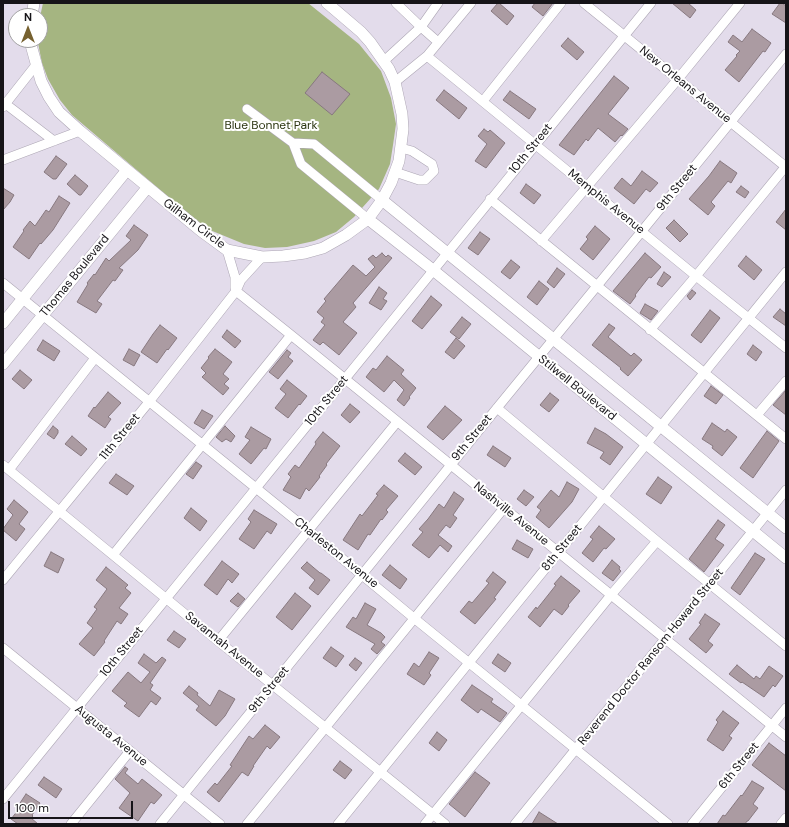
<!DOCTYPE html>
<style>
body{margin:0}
#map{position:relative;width:789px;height:827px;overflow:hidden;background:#e3dceb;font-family:"DM Sans",sans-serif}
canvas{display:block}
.frame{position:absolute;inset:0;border:4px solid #161418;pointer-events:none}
.north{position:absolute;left:8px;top:8px;width:40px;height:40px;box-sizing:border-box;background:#fff;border:1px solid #a2a1a3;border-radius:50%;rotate:0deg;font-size:11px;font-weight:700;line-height:16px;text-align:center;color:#161418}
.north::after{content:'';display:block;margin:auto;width:14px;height:18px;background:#766130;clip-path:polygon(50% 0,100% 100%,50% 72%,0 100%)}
.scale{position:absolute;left:8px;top:801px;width:125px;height:18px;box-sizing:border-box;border:2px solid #161418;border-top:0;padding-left:5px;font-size:12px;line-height:14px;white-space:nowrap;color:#161418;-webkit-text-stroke:3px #fff;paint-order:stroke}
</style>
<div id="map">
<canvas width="789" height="827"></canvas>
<div class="frame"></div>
<div class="north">N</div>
<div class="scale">100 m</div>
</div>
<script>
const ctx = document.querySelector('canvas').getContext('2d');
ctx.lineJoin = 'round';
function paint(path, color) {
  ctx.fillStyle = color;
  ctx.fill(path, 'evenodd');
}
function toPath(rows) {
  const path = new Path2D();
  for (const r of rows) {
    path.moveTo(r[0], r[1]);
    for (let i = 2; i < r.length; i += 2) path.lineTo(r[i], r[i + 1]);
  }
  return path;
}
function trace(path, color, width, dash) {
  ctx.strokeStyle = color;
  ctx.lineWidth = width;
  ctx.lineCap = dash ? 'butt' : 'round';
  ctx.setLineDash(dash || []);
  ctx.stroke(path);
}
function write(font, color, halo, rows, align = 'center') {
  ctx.font = font + ' "DM Sans",sans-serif';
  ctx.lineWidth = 4;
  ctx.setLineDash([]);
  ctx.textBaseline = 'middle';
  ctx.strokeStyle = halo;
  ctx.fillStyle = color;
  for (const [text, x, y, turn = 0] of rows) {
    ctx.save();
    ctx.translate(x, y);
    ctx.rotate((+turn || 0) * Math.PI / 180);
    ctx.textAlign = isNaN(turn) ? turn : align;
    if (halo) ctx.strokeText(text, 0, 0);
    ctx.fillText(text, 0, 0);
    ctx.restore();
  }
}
paint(toPath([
 [43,3,308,3,359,44,381,71,391,98,396,124,393,145,390,164,379,189,354,217,336,232,314,241,287,247,265,248,244,244,205,228,72,115,60,100,48,79,42,63,38,43,38,40,40,40,40,17]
]), '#a5b581');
const building = toPath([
 [498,3,499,3,514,16,507,25,491,11,498,3],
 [535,3,553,3,543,16,532,7,535,3],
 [672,3,688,3,696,10,690,18,672,3],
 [780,3,782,3,786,6,786,23,772,14,780,3],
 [752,29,771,43,765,52,763,51,739,82,725,70,737,56,736,55,740,51,728,42,733,35,742,42,752,29],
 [568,38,584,52,577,60,561,46,568,38],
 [322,72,350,94,332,115,305,93,322,72],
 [614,76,629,88,608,114,628,129,622,136,621,135,615,142,598,128,588,141,586,139,574,155,559,145,614,76],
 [444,90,467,108,459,119,436,100,444,90],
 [510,91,536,109,529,119,503,100,510,91],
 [484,129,488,132,490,130,505,143,486,168,475,161,487,144,478,136,484,129],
 [56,156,67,164,56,179,53,179,44,172,56,156],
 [720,161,737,173,731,183,728,181,711,202,715,206,708,215,689,199,709,176,720,161],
 [642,171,658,183,650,192,646,189,634,204,614,188,622,178,631,186,642,171],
 [75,175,88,186,81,195,79,195,67,184,75,175],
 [526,184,541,195,534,204,520,193,526,184],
 [741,186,749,192,745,198,736,192,741,186],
 [3,188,14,195,10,202,3,210,3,188],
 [59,196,70,203,53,230,41,244,40,243,29,259,13,247,24,231,23,230,30,221,35,226,46,210,49,212,59,196],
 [786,209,786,230,776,222,786,209],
 [674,220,688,234,680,242,666,228,674,220],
 [134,225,148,235,138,250,119,268,123,270,115,281,113,280,97,301,102,304,96,313,77,302,88,284,87,283,94,274,95,275,106,258,109,261,131,240,126,236,134,225],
 [595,226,610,239,593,260,580,249,588,239,586,237,595,226],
 [480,232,490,239,478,255,468,248,480,232],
 [382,253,386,257,388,255,392,258,353,303,356,307,343,322,357,333,339,355,323,342,320,345,313,340,325,325,321,322,324,318,317,312,326,301,324,299,353,265,366,276,375,267,368,259,373,255,376,258,382,253],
 [645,253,661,267,651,278,649,277,635,295,636,296,630,304,613,291,645,253],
 [746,256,762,270,754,280,738,266,746,256],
 [511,260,520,267,510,279,501,272,511,260],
 [557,268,565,274,554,288,547,282,557,268],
 [664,272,671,277,662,287,657,284,664,272],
 [539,281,549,289,537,305,527,297,539,281],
 [379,287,387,293,383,299,387,301,381,310,369,303,379,287],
 [692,290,696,293,690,300,687,296,692,290],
 [431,296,442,305,422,329,412,321,431,296],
 [645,304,658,311,651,320,640,313,645,304],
 [780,309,786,314,786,326,773,317,780,309],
 [710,310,720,318,701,343,691,335,710,310],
 [462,317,471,324,459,339,450,332,462,317],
 [609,324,615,328,608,337,631,356,634,353,642,360,628,376,620,369,621,368,592,345,609,324],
 [160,325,177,338,168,350,167,349,157,363,141,352,153,334,160,325],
 [227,330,241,341,235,348,222,337,227,330],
 [456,338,465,346,454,359,445,352,456,338],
 [43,340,60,351,54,361,37,350,43,340],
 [753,345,762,352,756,361,747,354,753,345],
 [129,349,140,355,134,366,123,360,129,349],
 [215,349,232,362,223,374,229,379,224,384,229,388,223,395,202,377,206,373,201,368,209,358,208,357,215,349],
 [287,350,291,353,288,357,293,361,278,379,269,372,287,350],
 [387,356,404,370,401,374,416,388,409,397,410,398,404,406,397,400,404,390,394,380,384,392,366,377,373,368,376,370,387,356],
 [20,370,32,380,24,389,12,379,20,370],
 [287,380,307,396,300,405,299,404,288,418,275,408,286,394,280,389,287,380],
 [711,386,723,395,716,404,704,396,711,386],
 [786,390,786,415,773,405,786,390],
 [108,392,121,403,108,417,111,419,105,428,88,416,94,407,95,408,108,392],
 [550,393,559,400,549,412,540,405,550,393],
 [350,404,360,412,350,423,341,415,350,404],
 [445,406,462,420,443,440,427,427,445,406],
 [202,410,213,416,204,429,194,423,202,410],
 [712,423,725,432,727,429,737,437,722,456,712,448,713,446,702,439,712,423],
 [53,426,58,430,58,433,54,439,47,434,53,426],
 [225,426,235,436,231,442,226,439,222,442,216,437,225,426],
 [251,427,271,439,266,449,264,448,251,464,239,454,250,440,245,437,251,427],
 [595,428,606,434,623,447,610,465,600,458,604,452,587,443,595,428],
 [767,431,779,441,753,478,740,468,767,431],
 [323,432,340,446,326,464,327,465,319,476,320,477,309,491,306,488,300,499,283,490,291,477,288,474,295,465,299,468,316,444,315,442,323,432],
 [72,436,87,449,81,456,65,444,72,436],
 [493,446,511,458,505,467,487,455,493,446],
 [405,453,422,467,415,475,398,461,405,453],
 [196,462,202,466,193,479,186,474,196,462],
 [116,474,134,486,127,495,109,483,116,474],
 [658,477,672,487,661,504,646,494,658,477],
 [567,482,579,489,572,502,549,528,536,517,541,510,537,507,551,490,559,497,567,482],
 [384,485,398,496,386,510,388,512,382,520,381,519,370,535,368,534,358,550,343,540,360,514,362,516,378,495,376,494,384,485],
 [524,490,534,497,526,506,517,499,524,490],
 [454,492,464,499,453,515,457,518,450,528,446,525,438,535,452,546,448,552,440,545,429,558,412,545,423,532,419,529,428,519,439,504,444,508,454,492],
 [14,500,28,512,19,524,25,529,16,541,3,530,3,529,13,515,7,509,14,500],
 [191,508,207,521,200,531,184,518,191,508],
 [254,510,277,524,271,534,267,531,254,549,239,539,251,522,248,519,254,510],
 [718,520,725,525,715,539,724,545,704,572,689,559,718,520],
 [599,526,615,539,606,549,604,548,593,562,582,553,593,539,590,537,599,526],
 [517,540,533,549,528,558,512,549,517,540],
 [51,552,64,559,58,573,44,566,51,552],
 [755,553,765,559,740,595,731,588,755,553],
 [612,560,620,567,619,569,621,571,613,581,602,573,612,560],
 [222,561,239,574,232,583,228,579,217,595,204,585,222,561],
 [307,562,320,573,321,573,330,580,318,595,309,588,315,580,301,568,307,562],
 [390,565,407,579,400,589,382,575,390,565],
 [106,567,128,585,125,588,131,593,119,608,128,614,121,624,117,621,104,641,105,642,94,656,79,644,93,628,87,623,97,609,94,607,107,589,96,580,106,567],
 [493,572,506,582,494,598,496,599,475,624,460,612,469,601,472,603,489,583,486,581,493,572],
 [561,576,580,591,568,605,569,606,562,615,554,609,540,627,528,617,536,607,537,609,556,585,554,584,561,576],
 [238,593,245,599,238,607,230,601,238,593],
 [295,593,311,606,292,630,276,617,295,593],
 [365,603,376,609,367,625,381,633,385,637,381,642,385,645,377,654,371,649,375,644,346,627,353,617,356,619,365,603],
 [705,614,720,624,708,641,713,645,706,653,689,639,701,624,699,623,705,614],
 [174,631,186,639,179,648,167,640,174,631],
 [331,647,344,656,336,667,323,658,331,647],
 [429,652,439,658,429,673,431,675,424,685,407,674,414,663,419,667,429,652],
 [144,654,156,663,162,657,166,660,150,683,153,685,150,690,161,698,156,705,151,701,139,717,124,706,127,703,112,691,128,672,141,683,150,672,138,663,144,654],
 [498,654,511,663,505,672,492,663,498,654],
 [355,658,362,663,356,671,349,665,355,658],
 [737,665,754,679,756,676,760,679,769,666,783,676,775,687,773,685,764,697,742,682,741,683,729,674,737,665],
 [472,685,493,699,491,702,507,713,500,722,481,709,478,713,461,700,472,685],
 [189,686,198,693,197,695,210,706,219,690,235,699,225,716,216,726,196,710,199,706,183,693,189,686],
 [723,711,739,723,729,736,732,738,723,751,707,740,718,722,716,720,723,711],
 [265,725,280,737,270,749,267,746,253,766,254,766,248,776,242,772,219,802,207,792,215,783,217,785,232,766,230,765,249,736,253,739,265,725],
 [437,732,447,740,439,751,429,743,437,732],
 [769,743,786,756,786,791,752,765,769,743],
 [340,761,352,770,345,779,333,770,340,761],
 [125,767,128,769,125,773,138,784,142,779,162,795,154,804,151,802,138,821,119,808,130,793,115,779,125,767],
 [475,772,490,783,465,817,449,804,475,772],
 [44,777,62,789,56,798,38,785,44,777],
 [752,781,764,788,753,804,758,808,748,821,747,821,745,824,717,824,723,815,725,816,741,795,742,796,752,781],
 [26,794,40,803,32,815,33,816,31,818,38,824,18,824,11,819,23,804,20,803,26,794],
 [539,812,558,824,532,824,539,812]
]);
paint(building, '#ab9ba2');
trace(building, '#87787f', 1);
const minor = toPath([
 [438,3,421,27,438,42],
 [584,3,786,167],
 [427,56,696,276,786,348],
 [384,61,421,27,396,3],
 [395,82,427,56,471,3],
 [483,101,561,3],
 [3,102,54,141],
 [3,107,36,65],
 [247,109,293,143,314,144,382,200],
 [293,143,301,164,368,219],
 [3,160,80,131],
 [395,172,419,180,425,180,434,171,432,164,412,151,401,148],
 [490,199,786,439],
 [541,241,678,79,740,3],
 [227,250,235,277,235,288],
 [3,283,309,531,415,619,668,824],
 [236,291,291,335,786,737],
 [650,330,696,276,786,166],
 [497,408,657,541,786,646],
 [757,415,786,381],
 [3,465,218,641,445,824],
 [9,470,95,358],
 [113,555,291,335],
 [3,580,149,402,236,291,241,280,262,257],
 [218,641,397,422],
 [3,648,220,824],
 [3,799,651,3],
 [71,824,130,751],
 [160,824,497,408,642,231,786,54],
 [247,824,504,508],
 [338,824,786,272],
 [425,824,611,595,657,541],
 [515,824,786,490],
 [692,824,786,708],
 [781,824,786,818]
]);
const major = toPath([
 [32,16,34,3],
 [31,40,31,45,41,81,49,97,59,112,80,131,201,231,227,250,262,257,283,256,305,253,323,248,346,235,368,219,382,200,391,183,399,161,403,129,402,114,395,82,389,69,370,42,361,32,327,3],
 [382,200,786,528],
 [368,219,433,270,786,558],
 [3,323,127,170],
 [3,364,147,188]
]);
trace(minor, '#ada6b4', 10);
trace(major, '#ada6b4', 12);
trace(minor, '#fff', 9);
trace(major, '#fff', 11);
write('12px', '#161418', '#fff', [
 ["New Orleans Avenue",685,85,39],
 ["10th Street",531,149,-51],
 ["9th Street",677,188,-51],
 ["Memphis Avenue",606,202,39],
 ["Gilham Circle",194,224,37],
 ["Thomas Boulevard",75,276,-51],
 ["Stilwell Boulevard",577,388,39],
 ["10th Street",327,401,-51],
 ["11th Street",120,437,-51],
 ["9th Street",472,438,-51],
 ["Nashville Avenue",511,514,39],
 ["8th Street",562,548,-51],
 ["Charleston Avenue",336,553,39],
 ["Savannah Avenue",224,645,39],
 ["10th Street",122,652,-51],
 ["Reverend Doctor Ransom Howard Street",651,657,-51],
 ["9th Street",269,690,-51],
 ["Augusta Avenue",111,736,39],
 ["6th Street",739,766,-51]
]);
write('12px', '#2c3612', '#fff', [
 ["Blue Bonnet Park",271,126]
]);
</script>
